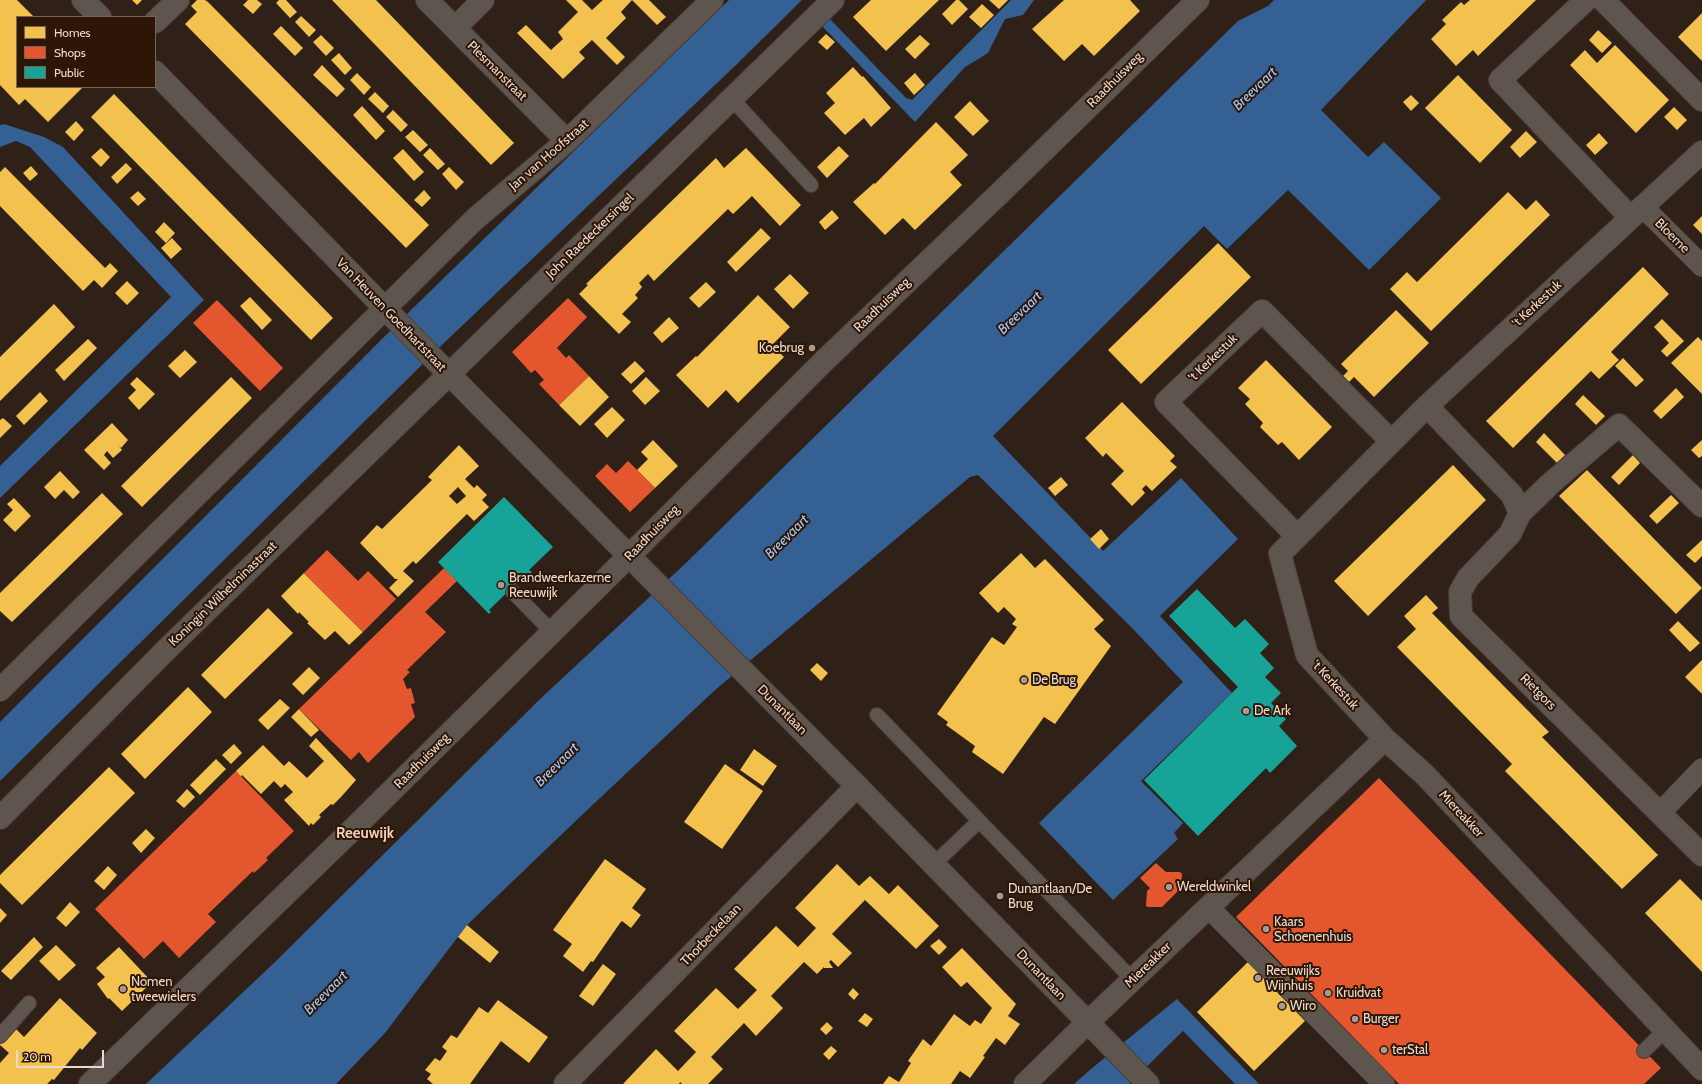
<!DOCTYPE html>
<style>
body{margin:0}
#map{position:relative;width:1702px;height:1084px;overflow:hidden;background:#2f2118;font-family:Cabin,sans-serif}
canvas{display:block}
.legend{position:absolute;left:16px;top:16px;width:140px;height:72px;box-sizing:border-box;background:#2e1606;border:1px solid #796456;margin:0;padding:5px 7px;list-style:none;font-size:12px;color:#ead9cf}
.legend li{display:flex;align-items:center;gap:8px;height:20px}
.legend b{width:20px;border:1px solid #796456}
.scale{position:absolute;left:16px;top:1050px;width:88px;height:18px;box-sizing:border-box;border:2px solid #ead9cf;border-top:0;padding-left:5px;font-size:12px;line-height:14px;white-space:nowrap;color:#ead9cf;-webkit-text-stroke:3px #2e1606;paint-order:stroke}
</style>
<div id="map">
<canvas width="1702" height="1084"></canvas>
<ul class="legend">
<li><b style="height:11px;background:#f2c14e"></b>Homes</li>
<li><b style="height:11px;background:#e4572e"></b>Shops</li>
<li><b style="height:11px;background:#17a398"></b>Public</li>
</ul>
<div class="scale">20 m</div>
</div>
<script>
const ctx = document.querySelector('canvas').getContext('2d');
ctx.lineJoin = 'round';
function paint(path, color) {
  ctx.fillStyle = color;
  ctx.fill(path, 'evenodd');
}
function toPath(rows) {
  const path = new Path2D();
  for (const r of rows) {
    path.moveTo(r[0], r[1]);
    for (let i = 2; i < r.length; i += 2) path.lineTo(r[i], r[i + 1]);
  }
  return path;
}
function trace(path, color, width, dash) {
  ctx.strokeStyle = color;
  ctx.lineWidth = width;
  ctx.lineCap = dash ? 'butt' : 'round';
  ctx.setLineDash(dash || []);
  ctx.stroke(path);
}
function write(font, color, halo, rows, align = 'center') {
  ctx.font = font + ' Cabin,sans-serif';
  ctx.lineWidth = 4;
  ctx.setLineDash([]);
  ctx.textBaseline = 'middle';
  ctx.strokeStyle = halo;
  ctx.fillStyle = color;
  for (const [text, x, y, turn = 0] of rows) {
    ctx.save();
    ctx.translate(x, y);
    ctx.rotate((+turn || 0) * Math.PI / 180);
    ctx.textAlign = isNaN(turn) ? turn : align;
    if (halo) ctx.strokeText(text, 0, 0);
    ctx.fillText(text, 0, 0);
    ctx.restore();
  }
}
paint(toPath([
 [729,0,802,0,737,64,445,342,0,781,0,722,410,311],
 [1011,0,1034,0,1023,15,1005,19,988,53,965,67,915,122,821,25,828,17,906,98,912,100],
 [1274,0,1426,0,1321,110,1368,157,1384,142,1441,198,1369,270,1288,190,1227,249,1204,226,993,436,1103,551,1181,478,1238,539,1160,616,1232,693,1141,781,1183,823,1174,833,1178,839,1113,900,1039,823,1183,682,1133,629,978,475,970,477,715,690,584,813,467,925,385,1033,336,1084,146,1084,275,962,539,700,686,563,1238,21,1268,6],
 [4,124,44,137,63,147,204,300,0,498,0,466,171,297,30,147,16,141,0,147,0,125],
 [1177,999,1259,1084,1235,1084,1183,1031,1129,1084,1074,1084,1091,1069]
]), '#346094');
paint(toPath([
 [0,0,17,0,34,17,17,17,17,87,83,87,48,122,25,99,19,105,0,85],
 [132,0,142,0,137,5],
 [197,0,205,0,208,2,429,225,406,248,185,24,197,12,191,6],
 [248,0,257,0,262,4,253,14,243,5],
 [279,0,286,0,297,12,290,18,276,3],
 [332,0,376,0,514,143,491,165],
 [566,0,582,0,592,10,603,0,649,0,666,17,657,25,632,0,621,12,626,18,606,38,625,57,617,65,592,40,579,52,585,58,563,79,517,33,526,25,551,50,563,39,558,32,578,12],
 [871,0,939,0,886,51,853,17],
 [956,0,959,0,968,9,952,25,942,14],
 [989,0,1008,0,999,9],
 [1064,0,1130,0,1140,11,1094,56,1082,44,1064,61,1032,29],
 [1470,0,1536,0,1478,56,1473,50,1456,66,1431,39,1446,24,1442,20,1461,2,1464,5],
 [982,4,994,15,981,28,969,17],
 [1702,13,1702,61,1678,37],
 [301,16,316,30,309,37,295,22],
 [281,26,303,48,295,56,273,34],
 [1598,30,1612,43,1602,53,1589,40],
 [826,34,835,42,827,50,818,42],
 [321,35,334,48,326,56,313,42],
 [920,35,930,44,915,59,905,49],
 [1615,45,1669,100,1636,133,1570,65,1585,50,1597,63],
 [339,53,352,68,345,75,331,60],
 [322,65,345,89,337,97,313,75],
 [853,67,862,77,863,76,891,108,871,127,864,118,845,135,824,113,835,103,826,93],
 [357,73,371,87,364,95,350,80],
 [915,73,925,85,914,95,904,83],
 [1458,75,1512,130,1480,163,1425,108],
 [375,92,389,106,383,113,368,99],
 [114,94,333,318,311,340,91,117],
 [1411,95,1419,103,1411,111,1403,102],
 [970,101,989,121,973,136,954,117],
 [362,106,385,131,376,140,353,115],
 [1674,107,1687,120,1677,130,1664,117],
 [393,110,408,125,401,132,386,117],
 [76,121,84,130,74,141,65,132],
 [936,122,968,155,950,172,962,185,915,230,903,218,885,235,853,202,874,183,875,184],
 [413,130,428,145,420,152,405,137],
 [1526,131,1537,142,1520,158,1510,147],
 [1599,133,1608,143,1595,155,1586,145],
 [839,146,849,156,827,178,817,167],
 [101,148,110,157,101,167,91,157],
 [430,148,445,164,438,170,423,155],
 [746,148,801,205,780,226,752,196,733,214,728,209,654,281,648,274,639,283,642,287,635,295,638,298,622,314,631,322,619,334,579,294,588,285,586,284,716,158,724,168],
 [403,149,424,172,414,181,393,158],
 [126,163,132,169,117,184,111,177],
 [31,166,38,174,30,181,23,173],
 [5,167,105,268,110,263,118,271,102,288,94,280,83,291,0,206,0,172],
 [449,167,464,182,456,190,442,174],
 [424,190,431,198,422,207,414,200],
 [138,191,146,199,138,206,130,198],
 [1508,192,1526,210,1536,200,1550,215,1431,331,1390,289,1407,272,1417,282],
 [832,210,839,218,825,230,819,222],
 [1702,216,1702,234,1693,225],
 [164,222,175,233,166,243,155,232],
 [761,228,771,238,736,272,727,262],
 [172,238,182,249,171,259,161,248],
 [1218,243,1251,277,1141,384,1108,350],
 [1643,267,1669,294,1611,352,1619,360,1599,379,1591,371,1513,448,1486,421],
 [790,274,809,293,793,309,774,289],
 [127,281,139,293,127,305,115,293],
 [706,282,716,292,699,308,689,298],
 [758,295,790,327,772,345,784,357,738,403,726,390,708,408,676,375,696,356,697,357],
 [250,297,272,320,262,330,240,306],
 [54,304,75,327,0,401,0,357],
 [1396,310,1429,343,1374,397,1354,377,1349,382,1343,376,1348,371,1341,364],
 [669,317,679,328,662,343,653,333],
 [1662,319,1684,341,1667,357,1661,351,1669,343,1654,327],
 [1698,337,1702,341,1702,394,1671,363],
 [88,339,97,348,64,381,55,370],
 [185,350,197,362,180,378,168,366],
 [1623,358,1644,380,1636,387,1615,366],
 [1266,360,1332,427,1299,460,1282,442,1278,445,1260,427,1263,423,1245,404,1250,399,1238,388],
 [635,361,645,371,631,384,621,374],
 [589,376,609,397,580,426,559,405],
 [137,377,155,394,139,410,128,398,136,390,130,384],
 [231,377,252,398,142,507,121,486],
 [646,377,660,391,645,405,632,391],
 [1676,388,1684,397,1661,419,1653,411],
 [40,392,48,401,24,425,16,416],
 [1583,395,1605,416,1596,425,1575,404],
 [1122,402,1175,456,1170,461,1177,467,1152,491,1146,485,1142,489,1145,493,1132,506,1111,484,1124,471,1106,453,1103,457,1085,438],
 [612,407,625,420,607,438,594,424],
 [3,418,12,426,0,438,0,420],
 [112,423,128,440,121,448,118,445,122,450,113,458,107,451,104,455,111,463,104,470,84,450],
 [1544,433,1565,455,1557,463,1536,442],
 [653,440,678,466,655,488,637,470,648,459,641,452],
 [1702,440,1702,456,1699,458,1691,450],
 [459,445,479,466,465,479,474,488,477,485,487,495,482,500,489,507,474,521,467,514,416,564,413,561,403,571,414,581,398,597,389,588,398,579,395,579,360,543,377,525,382,529,432,480,428,477],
 [458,487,466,496,457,504,449,496],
 [1633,455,1640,463,1619,485,1611,477],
 [1453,465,1486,500,1368,616,1334,581],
 [1587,470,1702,588,1676,614,1559,496],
 [60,471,80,492,73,499,64,490,55,499,44,487],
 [1061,477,1068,485,1055,496,1048,488],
 [102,493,123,514,12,622,0,611,0,593],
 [1671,495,1679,503,1657,524,1649,516],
 [14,498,31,516,15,532,3,520,13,510,7,504],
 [1101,529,1109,539,1099,549,1090,539],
 [1702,540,1702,556,1695,563,1686,555],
 [1021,553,1035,568,1045,559,1104,620,1094,629,1111,646,1055,724,1044,717,1003,774,972,752,975,746,946,725,948,722,937,714,992,637,1004,645,1017,627,1012,624,1016,619,1004,607,998,613,979,593],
 [304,573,363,632,349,645,335,631,325,640,307,623,309,622,299,612,298,614,281,596],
 [1426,595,1438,608,1432,613,1549,732,1542,737,1658,855,1622,889,1505,771,1512,764,1397,647,1416,629,1404,616],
 [268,608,293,633,225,699,201,675],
 [1678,621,1700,643,1690,652,1669,630],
 [1702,660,1702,694,1685,677],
 [817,663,828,673,821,681,810,670],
 [309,667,320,678,303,695,292,684],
 [188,687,212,712,145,779,121,754],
 [280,699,290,708,268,730,258,720],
 [299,709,319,730,311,737,291,717],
 [316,738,356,780,341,797,333,805,331,804,319,815,321,817,313,825,311,823,309,826,284,800,293,792,285,784,281,788,274,781,261,794,242,775,241,777,236,771,263,745,284,766,289,761,307,778,324,761,309,746],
 [234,744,242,753,231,764,222,755],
 [754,749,777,766,763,786,740,770],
 [216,759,226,769,200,795,190,785],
 [725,764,763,791,722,849,684,822],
 [109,767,135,793,22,905,0,883,0,875],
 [187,789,195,797,184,808,176,801],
 [146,829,155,838,141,853,132,843],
 [605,859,646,889,632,908,641,915,631,928,622,921,620,923,593,962,591,961,583,972,563,956,572,944,553,930],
 [837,864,859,886,870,876,889,894,898,885,939,926,916,949,865,900,832,934,852,953,838,967,831,960,829,962,833,968,824,968,824,967,817,974,804,962,771,996,783,1008,756,1036,744,1023,711,1057,723,1069,708,1084,682,1084,680,1082,679,1084,623,1084,656,1049,678,1071,696,1052,674,1031,716,988,738,1009,757,990,734,969,776,926,798,947,816,928,795,908],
 [108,866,117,875,104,890,94,881],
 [1680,879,1702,901,1702,972,1645,913],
 [70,902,80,912,66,927,56,918],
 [0,908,7,915,0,923],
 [467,925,499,952,490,963,458,937],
 [34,937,43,947,11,980,1,971],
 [939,939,947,947,939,955,930,946],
 [56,945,76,965,59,981,39,961],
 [119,947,152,982,122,1011,109,998,108,999,97,984,105,977,96,968],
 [962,948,1016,1004,1008,1016,1020,1024,1005,1045,996,1038,983,1056,985,1057,970,1078,960,1071,951,1084,883,1084,889,1076,899,1082,909,1066,911,1063,908,1061,923,1039,931,1046,954,1014,970,1026,975,1020,981,1024,992,1008,967,982,961,987,942,967],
 [1248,962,1305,1021,1254,1071,1197,1012],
 [603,964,616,974,593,1006,579,996],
 [853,988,859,994,854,1000,848,994],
 [60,998,97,1033,82,1050,80,1048,54,1080,52,1079,47,1084,0,1084,0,1063,9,1053,0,1045,0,1038,12,1025,24,1037],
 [498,1000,548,1037,529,1063,501,1041,470,1084,433,1084,427,1079,431,1074,425,1070,435,1058,440,1061,447,1051,442,1047,451,1035,457,1038,479,1007,488,1013],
 [865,1013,873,1019,867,1027,858,1021],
 [827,1022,833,1028,826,1035,820,1029],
 [831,1046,837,1051,829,1060,823,1054]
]), '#f2c14e');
paint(toPath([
 [568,298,587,317,557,348,566,358,569,355,589,376,559,405,539,384,544,380,535,370,531,373,512,352],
 [217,300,283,368,260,391,193,323],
 [628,461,655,488,630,512,595,476,607,464,616,473],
 [327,550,358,581,368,571,396,599,363,632,304,573],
 [444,568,457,581,425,612,446,632,407,670,410,672,403,679,407,689,411,688,415,703,411,704,415,717,368,763,359,752,351,760,299,709],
 [236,771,294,831,266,858,268,860,254,873,253,871,208,914,216,922,179,958,163,941,144,959,95,909],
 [1379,778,1661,1068,1644,1084,1399,1084,1236,917],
 [1156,863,1166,872,1180,872,1182,874,1181,888,1162,907,1148,907,1146,906,1147,891,1150,888,1140,878]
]), '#e4572e');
paint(toPath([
 [504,497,553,547,529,570,532,572,530,575,527,573,489,610,491,612,489,614,438,562],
 [1197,589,1235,628,1245,619,1269,644,1260,653,1274,668,1265,677,1281,693,1271,703,1286,719,1279,726,1297,746,1270,773,1266,768,1198,836,1144,780,1238,687,1169,616]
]), '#17a398');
const service = toPath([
 [732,99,811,185],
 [513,592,552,632],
 [877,715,1133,980],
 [934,864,979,821],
 [0,1036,29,1003],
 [1644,1051,1665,1030]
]);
const pedestrian = toPath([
 [1642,206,1702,266],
 [1660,813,1702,769],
 [1208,907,1384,1084]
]);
const minor = toPath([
 [427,0,567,141],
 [1586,0,1500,80,1630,217],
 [1603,0,1702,100],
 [155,22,178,0],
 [455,28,483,0],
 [1427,406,1512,495,1520,513,1510,534,1468,578,1460,592,1461,616,1702,855],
 [1520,513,1550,484,1619,425,1702,506],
 [1297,536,1166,402,1262,311,1391,441],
 [0,690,475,219,567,141,712,0],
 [1385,739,1307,655,1280,554,1427,406,1702,152],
 [0,818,166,650,833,0],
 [1087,1023,1385,739,1425,775,1702,1069],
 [565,1084,857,786]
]);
const tertiary = toPath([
 [83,0,100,17],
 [155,72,438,363,857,786,1148,1084],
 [90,1084,356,826,629,556,824,361,1000,193,1198,0],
 [1025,1084,1087,1023]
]);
trace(service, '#493d36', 16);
trace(pedestrian, '#493d36', 22);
trace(minor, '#493d36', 24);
trace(tertiary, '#493d36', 24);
trace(service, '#5f554f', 14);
trace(pedestrian, '#5f554f', 21);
trace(minor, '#5f554f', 22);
trace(tertiary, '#5f554f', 22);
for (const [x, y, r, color] of [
 [812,348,4,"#a9998f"],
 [501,585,4,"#a9998f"],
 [1024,680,4,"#a9998f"],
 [1246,711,4,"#a9998f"],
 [1169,887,4,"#a9998f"],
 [1000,896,4,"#a9998f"],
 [1266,929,4,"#a9998f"],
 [1258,978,4,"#a9998f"],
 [123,989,4,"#a9998f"],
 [1328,993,4,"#a9998f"],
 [1282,1006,4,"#a9998f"],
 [1355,1019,4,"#a9998f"],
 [1384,1050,4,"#a9998f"]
]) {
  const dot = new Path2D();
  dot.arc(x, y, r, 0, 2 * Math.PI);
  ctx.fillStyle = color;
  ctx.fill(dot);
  trace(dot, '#2e1606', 1.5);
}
write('13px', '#ead9cf', '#2e1606', [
 ["Plesmanstraat",497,71,45],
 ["Raadhuisweg",1115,80,-45],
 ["Jan van Hoofstraat",549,155,-41],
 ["John Raedeckersingel",590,236,-44],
 ["Bloeme",1672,236,45],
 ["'t Kerkestuk",1537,304,-43],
 ["Raadhuisweg",882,305,-44],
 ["Van Heuven Goedhartstraat",391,315,46],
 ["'t Kerkestuk",1213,358,-44],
 ["Raadhuisweg",652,533,-46],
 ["Koningin Wilhelminastraat",223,594,-44],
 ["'t Kerkestuk",1335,685,47],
 ["Rietgors",1538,692,45],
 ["Dunantlaan",782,710,45],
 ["Raadhuisweg",422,761,-45],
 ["Miereakker",1461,814,47],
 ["Thorbeckelaan",711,935,-46],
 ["Miereakker",1148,965,-44],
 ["Dunantlaan",1041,975,46]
]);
write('13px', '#ead9cf', '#2e1606', [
 ["Koebrug",804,348,"right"],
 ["Brandweerkazerne",509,578],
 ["Reeuwijk",509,593],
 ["De Brug",1032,680],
 ["De Ark",1254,711],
 ["Wereldwinkel",1177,887],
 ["Dunantlaan/De",1008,889],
 ["Brug",1008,904],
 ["Kaars",1274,922],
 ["Schoenenhuis",1274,937],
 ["Reeuwijks",1266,971],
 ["Wijnhuis",1266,986],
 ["Nomen",131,982],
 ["tweewielers",131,997],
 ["Kruidvat",1336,993],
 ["Wiro",1290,1006],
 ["Burger",1363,1019],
 ["terStal",1392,1050]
], 'left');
write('italic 14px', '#a2c9fc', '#2e1606', [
 ["Breevaart",1255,89,-44],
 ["Breevaart",1020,313,-44],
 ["Breevaart",787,537,-45],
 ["Breevaart",557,765,-45],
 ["Breevaart",326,993,-45]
]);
write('bold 15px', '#efceb9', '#2e1606', [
 ["Reeuwijk",365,834]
]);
</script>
